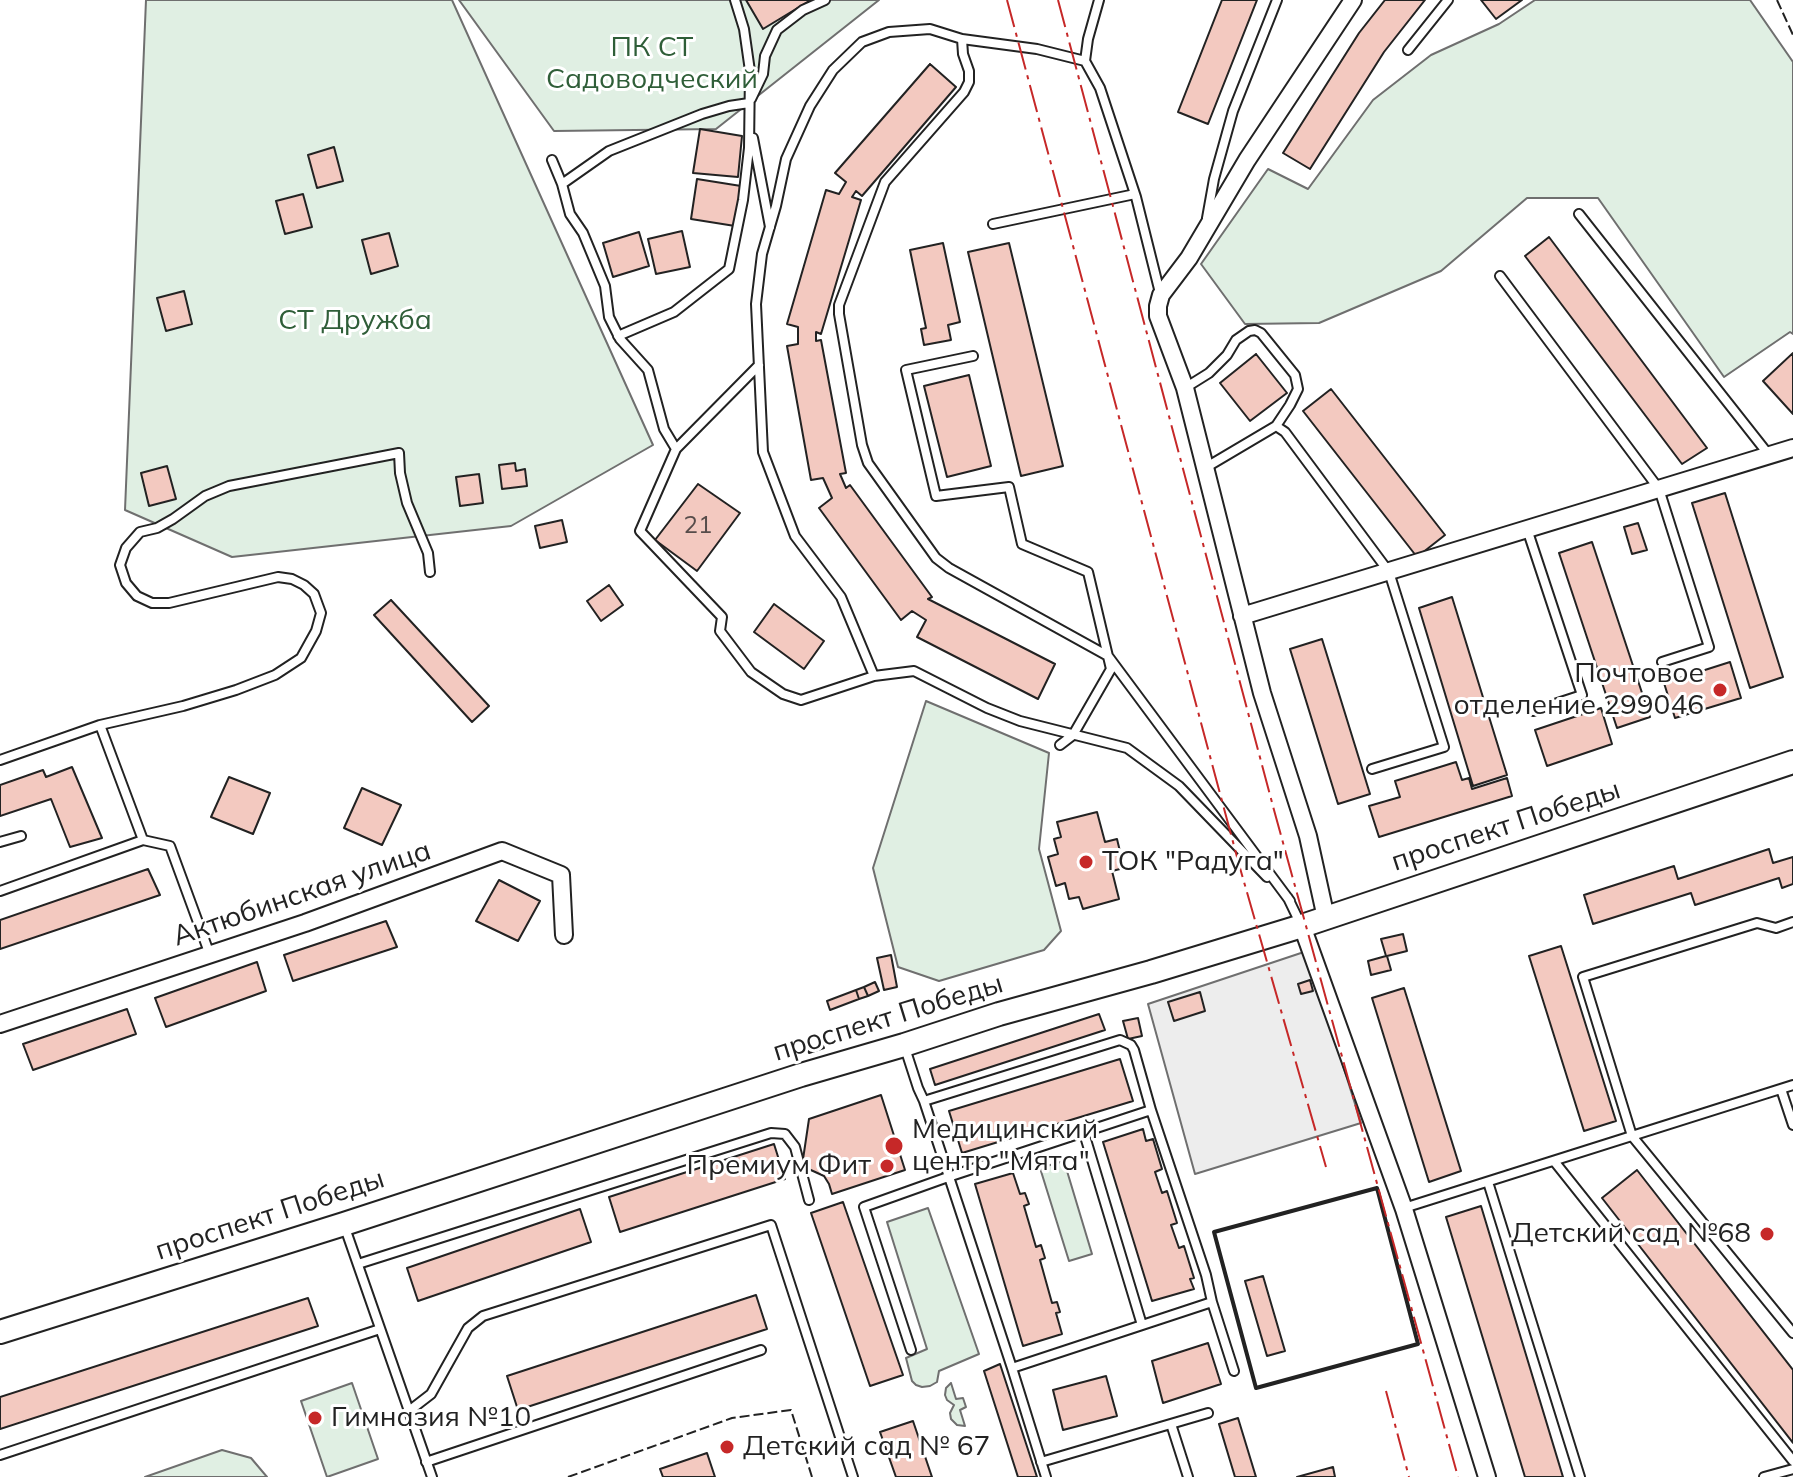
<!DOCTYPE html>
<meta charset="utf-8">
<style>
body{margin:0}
canvas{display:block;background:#fff}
</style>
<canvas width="1793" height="1477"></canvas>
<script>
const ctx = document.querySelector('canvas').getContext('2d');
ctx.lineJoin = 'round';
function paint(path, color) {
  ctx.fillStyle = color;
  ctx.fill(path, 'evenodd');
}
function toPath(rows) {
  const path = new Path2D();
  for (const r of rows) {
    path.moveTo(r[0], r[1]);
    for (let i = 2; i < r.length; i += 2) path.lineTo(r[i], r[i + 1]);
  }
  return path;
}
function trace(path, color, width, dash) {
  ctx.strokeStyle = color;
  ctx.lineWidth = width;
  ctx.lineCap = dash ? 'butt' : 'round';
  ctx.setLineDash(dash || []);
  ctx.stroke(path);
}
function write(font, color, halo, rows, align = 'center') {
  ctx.font = font + ' Mulish,sans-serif';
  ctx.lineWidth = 6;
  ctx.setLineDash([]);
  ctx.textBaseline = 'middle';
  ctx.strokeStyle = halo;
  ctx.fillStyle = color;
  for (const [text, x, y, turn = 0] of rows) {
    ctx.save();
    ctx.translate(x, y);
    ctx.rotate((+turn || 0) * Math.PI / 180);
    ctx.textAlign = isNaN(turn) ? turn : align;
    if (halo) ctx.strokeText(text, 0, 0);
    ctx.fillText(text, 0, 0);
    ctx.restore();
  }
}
const green = toPath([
 [146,0,452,0,653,445,511,526,232,557,125,510,146,0],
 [459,0,879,0,716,129,554,131,459,0],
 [1535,0,1750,0,1793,62,1793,334,1790,332,1724,377,1598,198,1527,198,1441,271,1319,323,1245,324,1201,264,1268,169,1308,189,1373,100,1431,55,1499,24,1535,0],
 [926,701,1049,753,1039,849,1061,931,1044,950,939,981,898,967,873,868,926,701],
 [1064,1161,1092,1254,1069,1261,1040,1168,1064,1161],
 [928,1208,979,1354,939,1371,937,1382,930,1386,922,1387,916,1385,912,1381,906,1358,927,1349,887,1222,928,1208],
 [352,1383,378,1459,327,1477,301,1401,352,1383],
 [951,1383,956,1399,963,1398,966,1407,960,1410,965,1426,957,1425,951,1419,950,1413,954,1405,947,1400,945,1395,946,1388,951,1383],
 [222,1450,251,1458,267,1477,145,1477,222,1450]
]);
paint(green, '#e0efe3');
trace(green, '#6f6f6f', 2);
const parking = toPath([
 [1307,951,1361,1123,1195,1174,1148,1004,1307,951]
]);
paint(parking, '#ededed');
trace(parking, '#6f6f6f', 2);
const building = toPath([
 [746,0,811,0,763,29,746,0],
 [1222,0,1257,0,1208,124,1178,112,1222,0],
 [1385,0,1425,0,1384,52,1310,169,1283,153,1359,33,1385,0],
 [1481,0,1522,0,1496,19,1481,0],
 [930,64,956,87,862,196,856,191,852,197,861,200,821,334,816,332,816,341,821,340,846,473,840,474,846,488,850,485,932,597,928,599,1055,664,1038,699,917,637,926,620,912,611,901,620,819,508,832,498,823,478,811,480,787,346,798,344,798,327,787,324,826,190,839,194,846,182,835,173,930,64],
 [700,129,742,136,738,177,693,173,700,129],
 [334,147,343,181,317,188,308,155,334,147],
 [697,179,741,186,735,226,691,219,697,179],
 [303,194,312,227,285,234,276,201,303,194],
 [682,231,690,267,656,274,648,239,682,231],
 [639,232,649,266,613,277,603,243,639,232],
 [389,233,398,266,371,274,362,240,389,233],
 [1549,237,1707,448,1682,464,1525,256,1549,237],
 [943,243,960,322,948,325,951,340,924,345,921,329,926,328,910,250,943,243],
 [1009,243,1063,466,1021,476,968,252,1009,243],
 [184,291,192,324,166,331,157,298,184,291],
 [1793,353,1793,414,1763,381,1793,353],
 [1256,354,1287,393,1250,421,1220,383,1256,354],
 [969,375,991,466,947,477,924,386,969,375],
 [1331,389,1445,535,1417,557,1303,411,1331,389],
 [515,463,516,471,525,469,527,486,502,489,499,465,515,463],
 [167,466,176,499,149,506,141,473,167,466],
 [479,474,483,503,460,506,456,477,479,474],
 [698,484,740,513,697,571,655,540,698,484],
 [1725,493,1783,677,1750,688,1692,503,1725,493],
 [562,520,567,542,540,548,535,526,562,520],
 [1638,523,1647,550,1632,554,1624,527,1638,523],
 [1592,542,1650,717,1617,728,1559,553,1592,542],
 [609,585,623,605,601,621,587,601,609,585],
 [1452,597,1507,775,1473,786,1419,608,1452,597],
 [391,600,489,706,472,722,374,615,391,600],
 [774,604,824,641,804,669,754,632,774,604],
 [1322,639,1370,794,1338,804,1290,649,1322,639],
 [1730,662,1741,698,1675,718,1664,683,1730,662],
 [1601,708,1612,744,1547,766,1535,730,1601,708],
 [1456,762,1462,780,1469,778,1472,789,1507,778,1512,796,1379,837,1369,806,1400,797,1395,781,1456,762],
 [72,767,102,838,70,847,51,799,0,816,0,785,43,770,46,777,72,767],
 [229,777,270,793,253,834,211,817,229,777],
 [362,788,401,805,382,845,344,828,362,788],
 [1097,812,1105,842,1117,839,1124,868,1112,871,1119,899,1083,909,1079,897,1069,899,1065,883,1056,886,1048,857,1058,854,1054,839,1061,837,1057,822,1097,812],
 [1769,849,1773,863,1793,857,1793,884,1782,888,1779,878,1695,905,1691,893,1593,924,1584,895,1674,866,1678,879,1769,849],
 [148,869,160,895,0,949,0,920,148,869],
 [499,880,540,901,518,941,476,921,499,880],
 [386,921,397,947,293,981,284,955,386,921],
 [1403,934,1407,951,1387,956,1391,970,1371,975,1368,961,1386,956,1381,939,1403,934],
 [1561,946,1616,1121,1584,1131,1529,956,1561,946],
 [891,955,897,987,884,990,877,958,891,955],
 [257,962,266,991,166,1027,155,998,257,962],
 [1310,980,1313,991,1301,994,1298,984,1310,980],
 [875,982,879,991,868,996,864,987,875,982],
 [864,987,868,996,859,999,856,990,864,987],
 [1404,988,1461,1171,1429,1182,1372,998,1404,988],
 [856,990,859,999,830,1010,827,1001,856,990],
 [1200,992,1205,1011,1174,1021,1168,1002,1200,992],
 [127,1009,136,1034,33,1070,23,1044,127,1009],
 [1099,1014,1105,1030,935,1085,930,1069,1099,1014],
 [1138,1018,1142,1036,1128,1039,1123,1021,1138,1018],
 [822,1043,824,1048,809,1053,808,1049,822,1043],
 [1120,1059,1133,1101,962,1153,949,1111,1120,1059],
 [881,1095,905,1170,832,1194,829,1184,824,1176,802,1166,809,1119,881,1095],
 [1143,1129,1146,1141,1153,1139,1162,1169,1155,1172,1162,1193,1167,1191,1177,1223,1171,1225,1179,1248,1184,1246,1194,1278,1190,1279,1194,1289,1152,1301,1103,1142,1143,1129],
 [774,1144,785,1179,620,1232,609,1197,774,1144],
 [1637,1170,1793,1370,1793,1443,1602,1198,1637,1170],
 [1013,1173,1020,1194,1025,1193,1029,1204,1024,1206,1036,1247,1041,1245,1045,1258,1040,1260,1052,1303,1057,1302,1060,1312,1056,1313,1062,1334,1023,1346,975,1184,1013,1173],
 [843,1202,903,1375,870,1386,811,1213,843,1202],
 [1481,1206,1563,1477,1525,1477,1446,1217,1481,1206],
 [580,1209,591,1242,418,1301,407,1268,580,1209],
 [1263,1276,1285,1351,1267,1356,1245,1281,1263,1276],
 [756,1295,767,1329,518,1410,507,1376,756,1295],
 [308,1298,318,1326,0,1429,0,1397,308,1298],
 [1208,1343,1221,1384,1163,1403,1152,1361,1208,1343],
 [1000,1364,1037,1477,1018,1477,984,1371,1000,1364],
 [1106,1376,1117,1416,1063,1430,1053,1390,1106,1376],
 [1238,1418,1256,1477,1235,1477,1219,1424,1238,1418],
 [913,1421,932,1477,896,1477,880,1432,913,1421],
 [707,1453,715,1477,663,1477,660,1469,707,1453],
 [1333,1467,1335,1477,1297,1477,1333,1467]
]);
paint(building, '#f3c9c0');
trace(building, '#222', 2);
const lane = toPath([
 [962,39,963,54,969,71,969,82,964,92,885,182,839,305,839,314,862,445,868,463,936,558,949,568,1108,656,1290,901],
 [1408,50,1448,0],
 [1085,61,1088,39,1099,0],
 [751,99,763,74,765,56,777,30,803,10,825,0],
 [753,138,770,227],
 [552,160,562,184,570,214,583,233,605,286,609,317,620,339,648,370,664,429,676,449],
 [562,184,609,151,702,114,729,106,749,103,749,105],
 [1579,214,1769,455],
 [1207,218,1214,179,1233,111,1277,0],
 [993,224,1135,194],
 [1500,276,1659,489,1709,647,1662,662],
 [618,336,674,312,729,269,743,200,749,148,750,71,744,29,735,0],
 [973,356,906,370,936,496,1009,487,1022,544,1088,572,1111,669,1073,735,1060,745],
 [759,365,676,449,640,531,722,617,720,631,751,672,783,694,801,700,874,676,914,671,987,708,1020,721,1127,748,1179,786,1267,877],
 [1185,388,1209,373,1227,355,1236,340,1249,331,1255,330,1261,333,1295,375,1298,389,1290,405,1276,426],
 [1205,468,1276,426,1285,432,1389,572,1444,747,1372,769],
 [1527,529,1582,695,1533,711],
 [874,676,841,597,795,536,763,452,756,304,762,254,776,206,786,159,810,106,833,70,862,42,889,32,930,29,962,39,1037,49,1085,61,1100,88,1136,197,1160,293],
 [100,725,183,706,236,690,275,675,301,658,316,631,321,613,314,594,304,585,292,579,278,577,169,603,152,603,137,596,126,583,120,565,126,548,140,532,157,528,173,519,205,496,229,486,399,453,400,473,407,503,428,553,430,572],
 [0,760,100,725,143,840],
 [0,842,21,836],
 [0,891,143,840,170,846,210,955],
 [1288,898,1301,925],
 [1793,922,1776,928,1757,923,1583,977,1632,1136,1793,1333],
 [905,1048,918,1088,924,1101,1120,1040,1131,1045,1134,1050,1151,1110,948,1177,864,1207,911,1350],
 [1781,1089,1793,1125],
 [924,1101,1012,1368,1046,1477],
 [1084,1133,1142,1325],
 [1554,1161,1793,1461],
 [1488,1182,1580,1477],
 [1404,1208,1793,1085],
 [344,1225,432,1477],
 [358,1264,771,1133,785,1134,795,1147,809,1200],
 [1212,1302,1234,1371],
 [1012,1368,1212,1302,1206,1275,1151,1110],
 [409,1411,431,1394,468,1328,483,1316,771,1225,853,1477],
 [1171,1424,1188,1477],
 [0,1455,380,1329],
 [426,1462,761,1350],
 [1041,1462,1208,1413],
 [1764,1477,1793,1469]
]);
const street = toPath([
 [1242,616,1793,448],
 [1326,918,1308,836,1262,693,1185,388,1158,316,1158,306,1161,295,1189,258,1247,160,1353,0],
 [1302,926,1404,1209,1487,1477],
 [0,1024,305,923,502,851,561,875,564,935]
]);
const secondary = toPath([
 [0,1332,344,1224,801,1075,904,1045,999,1014,1151,972,1302,926,1793,762]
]);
trace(lane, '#222', 12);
trace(street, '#222', 20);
trace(secondary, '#222', 26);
trace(lane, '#fff', 8);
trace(street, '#fff', 16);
trace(secondary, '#fff', 22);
trace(toPath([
 [1777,0,1793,35],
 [568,1477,732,1418,791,1410,812,1477]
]), '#222', 2, [10, 4]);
trace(toPath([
 [1377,1188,1418,1344,1256,1388,1214,1232,1377,1188]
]), '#222', 4);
trace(toPath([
 [1007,0,1240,868,1326,1167],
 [1058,0,1274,810,1458,1477],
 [1386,1391,1409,1477]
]), '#c62828', 2, [28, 6, 4, 6]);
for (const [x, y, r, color] of [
 [1720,690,8,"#c62828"],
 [1086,862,8,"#c62828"],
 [894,1146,10,"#c62828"],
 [887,1166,8,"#c62828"],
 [1767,1234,8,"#c62828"],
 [315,1418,8,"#c62828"],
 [727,1447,8,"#c62828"]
]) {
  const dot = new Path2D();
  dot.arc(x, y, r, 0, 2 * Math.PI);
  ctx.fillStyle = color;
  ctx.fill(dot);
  trace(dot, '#fff', 3);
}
write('24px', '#564c4a', null, [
 ["21",698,526]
]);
write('28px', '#2f5e38', '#fff', [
 ["ПК СТ",652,48],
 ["Садоводческий",652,80],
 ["СТ Дружба",355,321]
]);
write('28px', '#222', '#fff', [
 ["Почтовое",1704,674,"right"],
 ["отделение 299046",1704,706,"right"],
 ["ТОК \"Радуга\"",1102,862],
 ["Медицинский",912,1130],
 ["центр \"Мята\"",912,1162],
 ["Премиум Фит",871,1166,"right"],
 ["Детский сад №68",1751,1234,"right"],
 ["Гимназия №10",331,1418],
 ["Детский сад № 67",743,1447]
], 'left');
write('28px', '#222', '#fff', [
 ["проспект Победы",1506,826,-18],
 ["Актюбинская улица",302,894,-19],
 ["проспект Победы",888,1018,-17],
 ["проспект Победы",270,1215,-18]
]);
</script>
